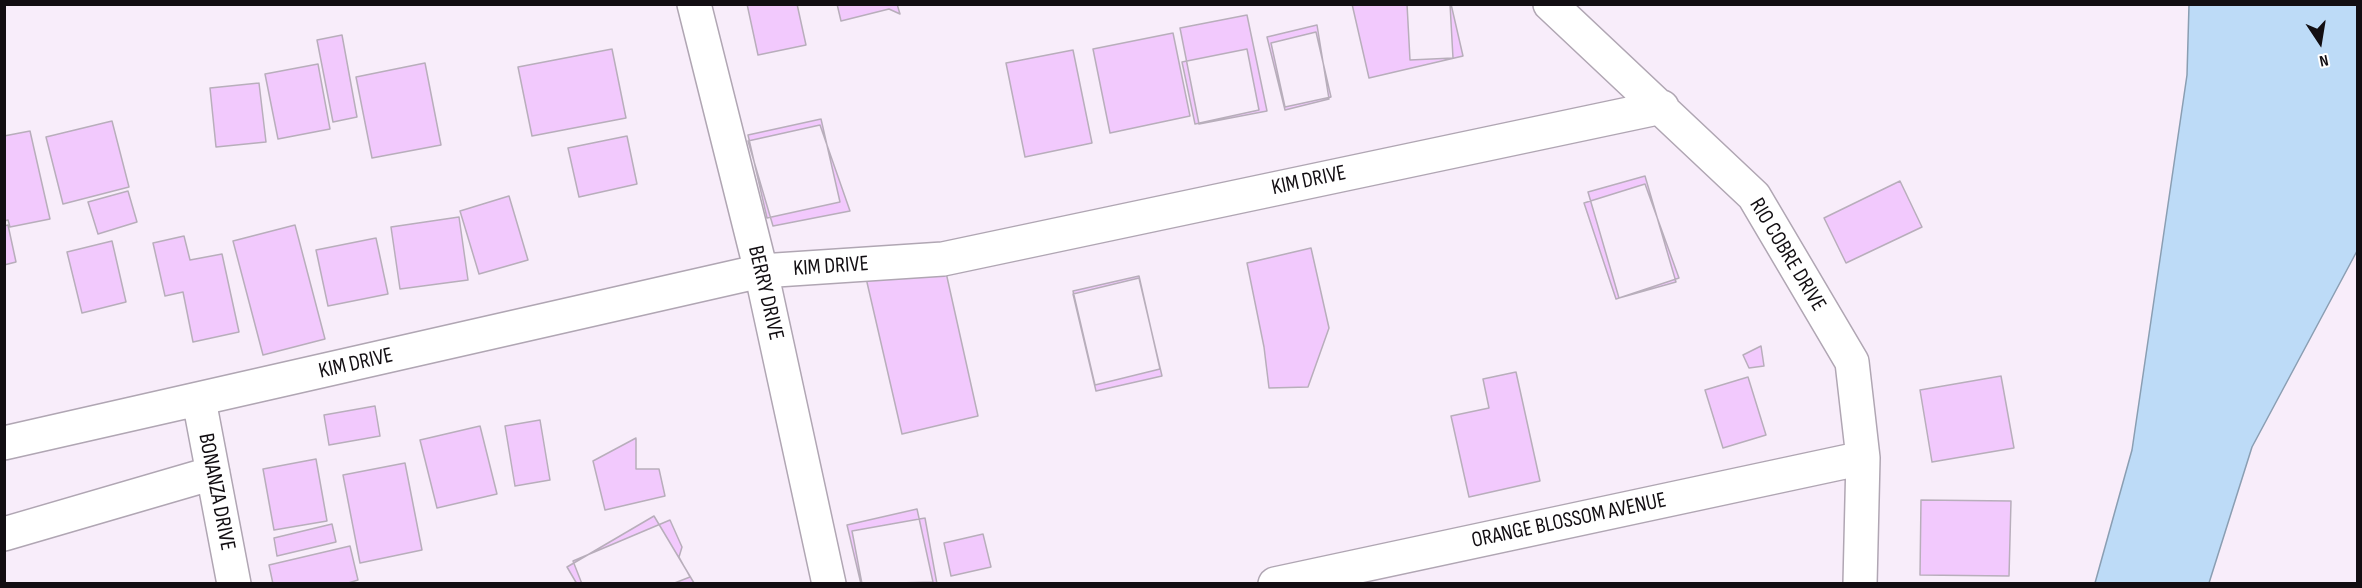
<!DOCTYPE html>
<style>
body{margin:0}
#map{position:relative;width:2362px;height:588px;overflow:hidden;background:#f8edfa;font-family:"Sofia Sans Condensed",sans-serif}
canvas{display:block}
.frame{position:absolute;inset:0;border:6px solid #120e12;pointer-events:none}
.north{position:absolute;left:2290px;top:12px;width:60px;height:60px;-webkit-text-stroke:4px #fff;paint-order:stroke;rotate:168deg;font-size:16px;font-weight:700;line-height:24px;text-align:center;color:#120e12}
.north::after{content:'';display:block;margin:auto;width:21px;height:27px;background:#120e12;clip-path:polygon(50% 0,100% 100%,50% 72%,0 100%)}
</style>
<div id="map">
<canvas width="2362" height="588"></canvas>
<div class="frame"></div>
<div class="north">N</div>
</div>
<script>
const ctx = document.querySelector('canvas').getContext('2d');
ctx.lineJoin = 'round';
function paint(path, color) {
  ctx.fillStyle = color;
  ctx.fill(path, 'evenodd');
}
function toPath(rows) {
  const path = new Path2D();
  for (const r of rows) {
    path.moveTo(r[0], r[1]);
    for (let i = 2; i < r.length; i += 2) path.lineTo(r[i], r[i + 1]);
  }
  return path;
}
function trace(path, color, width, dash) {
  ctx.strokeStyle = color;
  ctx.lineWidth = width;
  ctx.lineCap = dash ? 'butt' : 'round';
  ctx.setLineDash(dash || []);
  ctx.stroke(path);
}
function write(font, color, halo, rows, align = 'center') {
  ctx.font = font + ' "Sofia Sans Condensed",sans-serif';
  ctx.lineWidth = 4.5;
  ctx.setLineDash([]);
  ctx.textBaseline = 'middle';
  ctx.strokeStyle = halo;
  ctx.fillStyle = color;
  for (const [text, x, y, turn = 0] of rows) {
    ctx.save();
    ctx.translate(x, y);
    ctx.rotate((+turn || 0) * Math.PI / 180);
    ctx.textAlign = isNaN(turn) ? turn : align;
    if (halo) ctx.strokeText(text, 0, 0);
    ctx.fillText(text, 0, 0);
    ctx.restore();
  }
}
const water = toPath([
 [2189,5,2357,5,2357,251,2252,447,2209,583,2095,583,2132,450,2187,75,2189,5]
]);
paint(water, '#bddbf7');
trace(water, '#8a9eb2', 1.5);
const building = toPath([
 [747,4,797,4,806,45,758,55,747,4],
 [837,4,897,4,900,14,889,9,841,21,837,4],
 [1352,4,1451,4,1463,56,1369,78,1352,4],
 [1407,4,1450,4,1453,58,1410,60,1407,4],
 [1247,15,1267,111,1199,124,1180,28,1247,15],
 [1317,25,1329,99,1285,110,1267,37,1317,25],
 [1316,32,1331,97,1285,107,1271,43,1316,32],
 [1173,33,1190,116,1110,133,1093,49,1173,33],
 [342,35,357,117,333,122,317,40,342,35],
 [612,49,626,118,532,136,518,67,612,49],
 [1247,49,1259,110,1195,124,1182,62,1247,49],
 [1073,50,1092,143,1025,157,1006,63,1073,50],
 [425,63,441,145,372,158,356,77,425,63],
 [318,64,330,129,278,139,265,74,318,64],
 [259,83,266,142,216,147,210,88,259,83],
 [821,119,840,202,767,218,748,135,821,119],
 [112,121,129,187,63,204,46,137,112,121],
 [820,125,850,211,773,226,748,141,820,125],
 [30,131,50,219,10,227,8,220,4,221,4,136,30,131],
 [627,136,637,184,579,197,568,148,627,136],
 [1645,176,1676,282,1619,298,1588,192,1645,176],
 [1900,181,1922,227,1846,263,1824,218,1900,181],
 [1645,184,1679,278,1616,299,1584,203,1645,184],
 [128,191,137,222,98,234,88,202,128,191],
 [509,196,528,260,479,274,460,211,509,196],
 [459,217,468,280,400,289,391,227,459,217],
 [8,225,16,262,4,265,4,226,8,225],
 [295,225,325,339,263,355,233,241,295,225],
 [184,236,190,260,222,254,239,332,193,342,183,292,165,296,153,243,184,236],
 [376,238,388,294,328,306,316,250,376,238],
 [112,241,126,302,82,313,67,252,112,241],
 [1311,248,1329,328,1308,387,1269,388,1264,347,1247,263,1311,248],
 [943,259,978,416,902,434,863,265,943,259],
 [1139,276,1160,369,1095,385,1073,291,1139,276],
 [1139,278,1162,376,1096,391,1073,294,1139,278],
 [1761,346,1764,366,1749,368,1743,355,1761,346],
 [1516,372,1540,481,1469,497,1451,416,1489,408,1483,379,1516,372],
 [2001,376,2014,448,1932,462,1920,390,2001,376],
 [1748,377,1766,435,1723,448,1705,390,1748,377],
 [375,406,380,436,329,445,324,415,375,406],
 [540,420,550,480,515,486,505,426,540,420],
 [480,426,497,494,437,508,420,440,480,426],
 [636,438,636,469,659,469,665,496,605,510,593,461,636,438],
 [316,459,327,521,274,530,263,469,316,459],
 [405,463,422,550,360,563,343,475,405,463],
 [1921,500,2011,501,2009,576,1920,575,1921,500],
 [917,509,933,582,861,584,847,525,917,509],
 [654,516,694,583,577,584,567,567,654,516],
 [925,518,937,584,862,584,852,531,925,518],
 [670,520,682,547,679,557,690,577,672,584,582,584,573,561,670,520],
 [332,524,336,542,277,556,274,538,332,524],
 [983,534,991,567,951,576,944,543,983,534],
 [350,546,358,580,345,584,273,584,269,565,350,546]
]);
paint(building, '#f2c9fd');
trace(building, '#b8aebb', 1.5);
const street = toPath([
 [694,4,761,271,829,584],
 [1550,4,1754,196,1852,362,1863,458,1860,584],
 [199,400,234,584],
 [4,443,761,271,943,259,1662,107],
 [4,534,213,473],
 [1275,584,1863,458]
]);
trace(street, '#b0a6b3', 36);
trace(street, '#fff', 33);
write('22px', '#120e12', '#fff', [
 ["KIM DRIVE",1309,181,-12],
 ["RIO COBRE DRIVE",1787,255,59],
 ["KIM DRIVE",831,267,-4],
 ["BERRY DRIVE",765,293,77],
 ["KIM DRIVE",356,364,-13],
 ["BONANZA DRIVE",216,492,79],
 ["ORANGE BLOSSOM AVENUE",1569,521,-12]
]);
</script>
